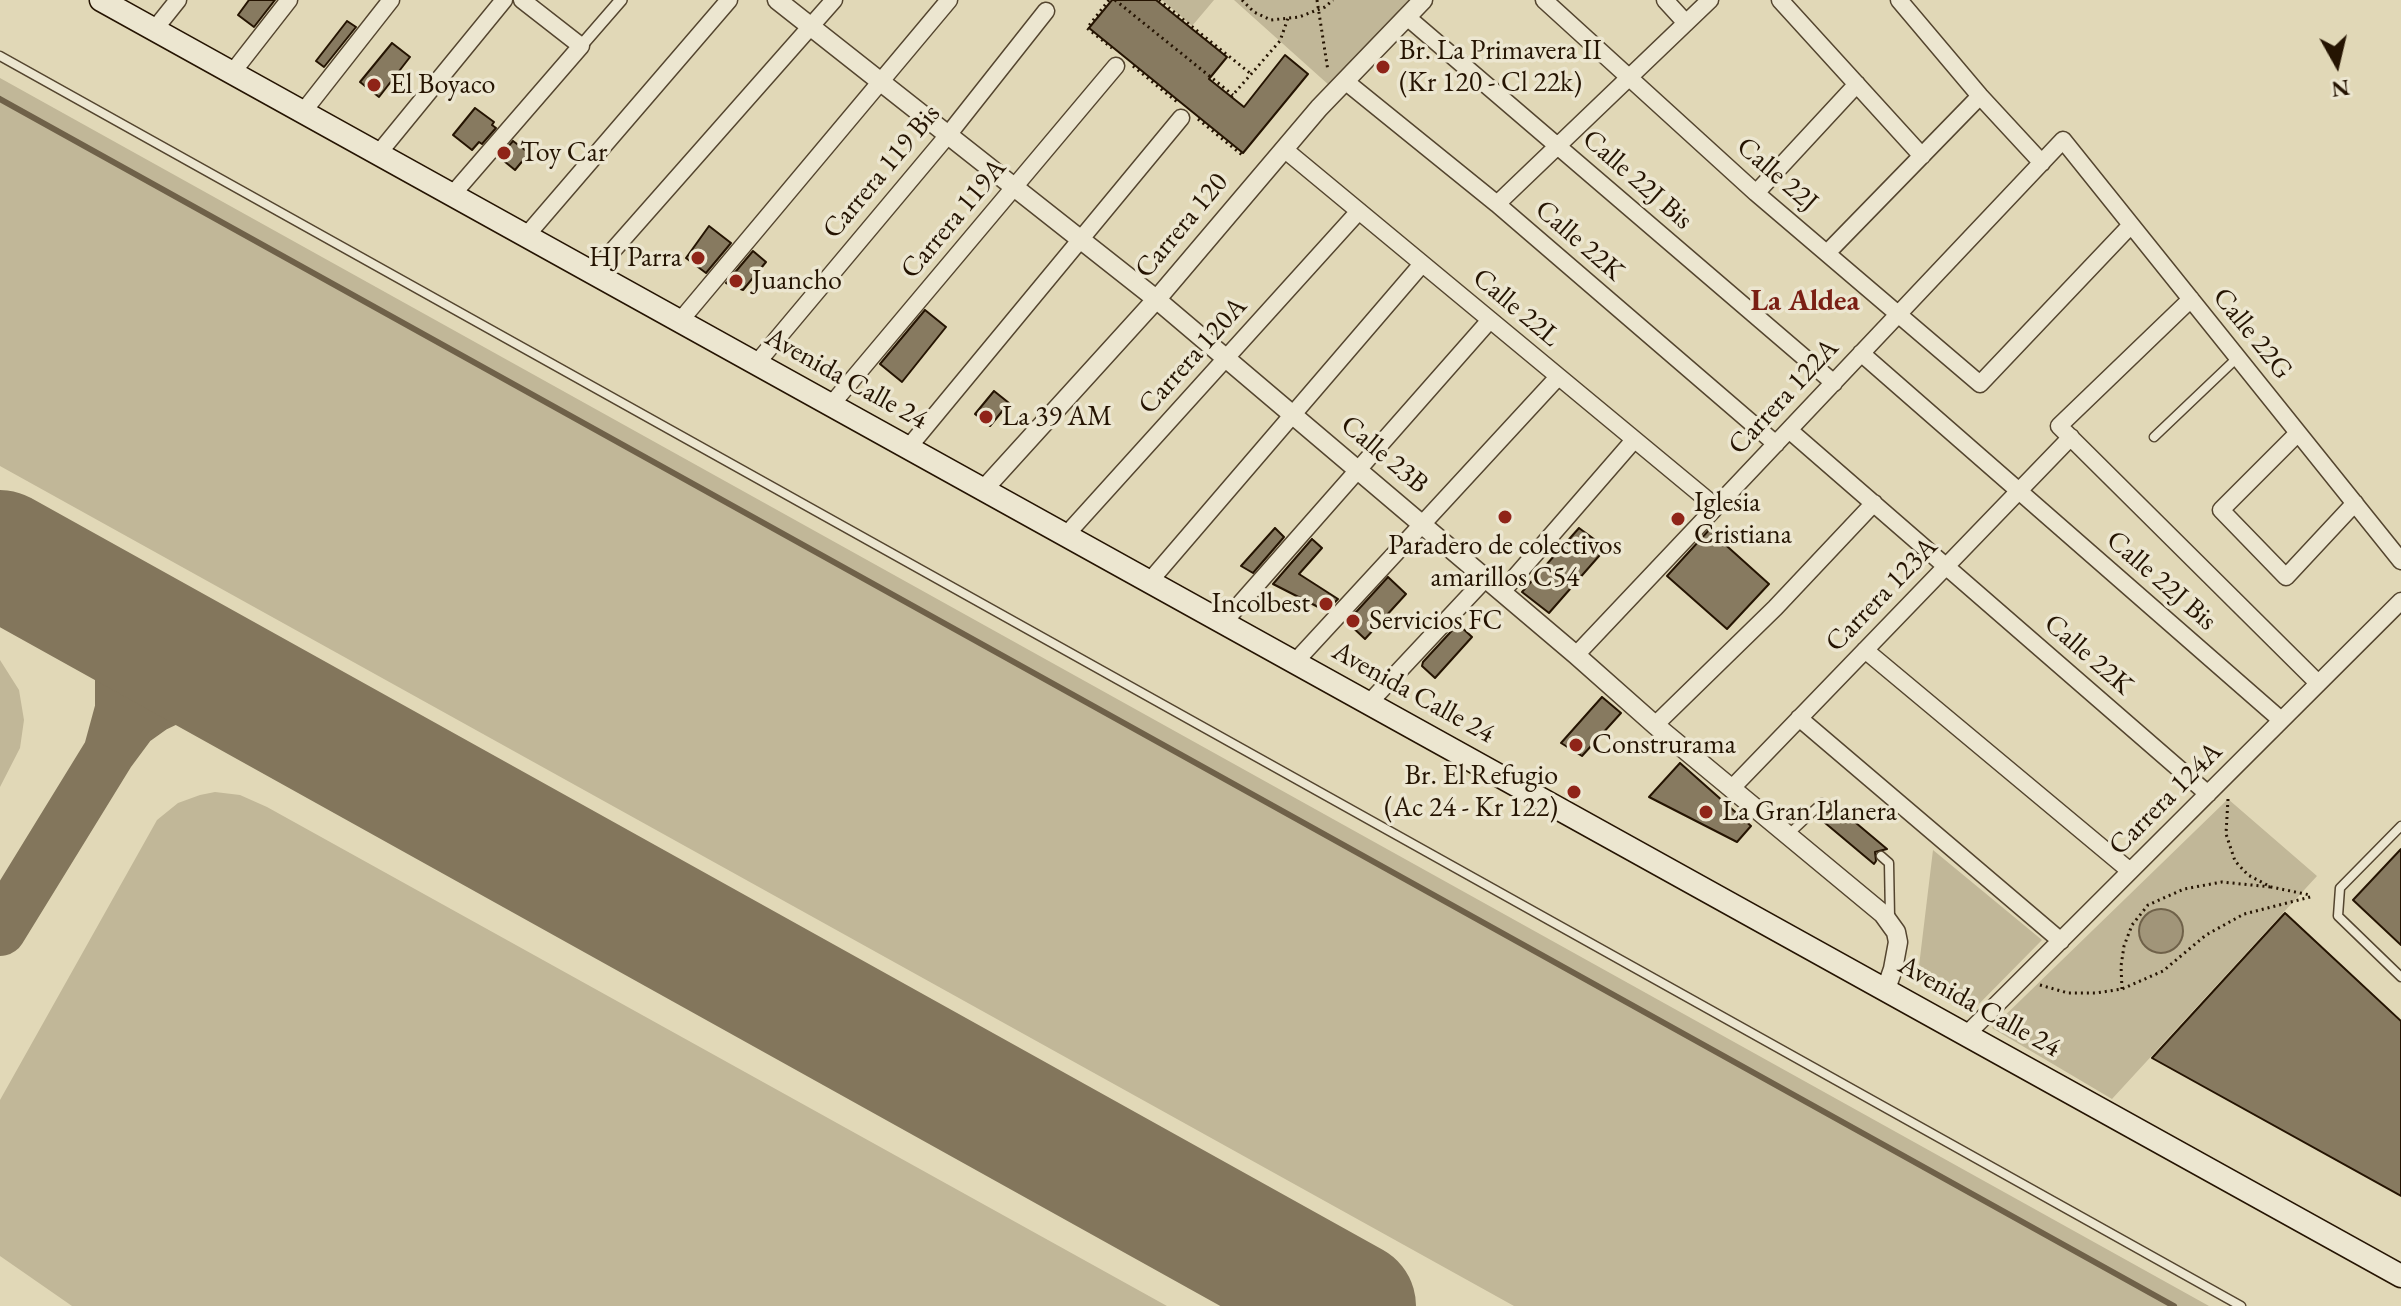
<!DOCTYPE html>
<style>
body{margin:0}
#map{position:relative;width:2401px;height:1306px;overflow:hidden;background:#e1d8b7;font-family:"EB Garamond",serif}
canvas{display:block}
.north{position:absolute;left:2297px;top:24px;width:80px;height:80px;-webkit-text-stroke:6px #ece6d0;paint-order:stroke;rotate:172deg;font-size:22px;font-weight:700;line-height:32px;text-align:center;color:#251402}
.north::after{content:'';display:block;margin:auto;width:28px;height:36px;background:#251402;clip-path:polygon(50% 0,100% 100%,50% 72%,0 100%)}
</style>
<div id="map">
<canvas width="2401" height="1306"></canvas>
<div class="north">N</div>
</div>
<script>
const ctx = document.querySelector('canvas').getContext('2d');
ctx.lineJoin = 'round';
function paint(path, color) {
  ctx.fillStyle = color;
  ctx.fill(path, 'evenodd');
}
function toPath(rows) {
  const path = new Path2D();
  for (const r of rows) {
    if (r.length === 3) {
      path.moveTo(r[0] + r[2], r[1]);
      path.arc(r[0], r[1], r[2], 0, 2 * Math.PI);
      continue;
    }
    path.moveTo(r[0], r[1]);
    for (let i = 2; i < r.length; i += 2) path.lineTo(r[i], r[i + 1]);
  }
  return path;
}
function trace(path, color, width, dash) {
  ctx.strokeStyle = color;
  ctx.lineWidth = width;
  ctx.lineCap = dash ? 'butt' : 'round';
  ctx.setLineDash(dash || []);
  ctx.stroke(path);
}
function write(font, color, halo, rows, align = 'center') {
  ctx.font = font + ' "EB Garamond",serif';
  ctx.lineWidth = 7;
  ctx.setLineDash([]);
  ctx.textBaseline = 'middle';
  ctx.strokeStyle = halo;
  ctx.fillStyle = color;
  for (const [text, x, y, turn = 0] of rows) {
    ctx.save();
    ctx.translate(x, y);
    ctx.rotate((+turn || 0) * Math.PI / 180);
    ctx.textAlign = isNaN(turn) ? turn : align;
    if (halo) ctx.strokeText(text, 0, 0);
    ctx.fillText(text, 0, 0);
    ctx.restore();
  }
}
paint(toPath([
 [1162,0,1214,0,1192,26],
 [1234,0,1409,0,1330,86],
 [0,78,2209,1306,1514,1306,0,466],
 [0,660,19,690,24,720,20,748,0,787],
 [215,792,240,795,267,807,1167,1306,72,1306,0,1256,0,1100,157,820,178,803,200,795],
 [2228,799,2317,876,2112,1099,1992,1028],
 [1933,850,2042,940,1973,1010,1919,966]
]), '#c1b798');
const water = toPath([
 [2161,931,22]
]);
paint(water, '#a19579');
trace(water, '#6f6149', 2);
trace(toPath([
 [0,99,2174,1306]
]), '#6f6149', 6);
trace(toPath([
 [109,753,132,722,153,707,176,696,192,691,222,688,257,697],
 [0,930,109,753,121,709,121,674,106,628,69,593]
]), '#83765c', 52);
trace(toPath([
 [0,554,1352,1306]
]), '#83765c', 128);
const building = toPath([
 [249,0,275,0,254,27,238,15,249,0],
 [1112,0,1156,0,1227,57,1209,79,1244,107,1285,55,1308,74,1243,153,1089,28,1112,0],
 [347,21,356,27,324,67,316,61,347,21],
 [392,43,410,57,379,97,360,82,392,43],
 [475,108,494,122,492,125,496,128,482,144,479,142,472,150,453,135,475,108],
 [513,141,529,153,515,170,499,157,513,141],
 [709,226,731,243,706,273,686,258,709,226],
 [753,251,766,262,743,290,726,283,753,251],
 [925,310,946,327,902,382,880,364,925,310],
 [994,391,1009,403,990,426,975,414,994,391],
 [1275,528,1284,537,1253,573,1241,566,1275,528],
 [1579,528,1606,548,1549,613,1522,592,1579,528],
 [1709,530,1769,584,1727,629,1667,576,1709,530],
 [1312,539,1322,548,1299,574,1338,599,1326,611,1273,584,1312,539],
 [1388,577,1406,594,1365,639,1347,622,1388,577],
 [1458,624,1472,637,1435,678,1422,666,1423,662,1458,624],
 [1602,697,1621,713,1582,756,1561,743,1602,697],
 [1680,763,1751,826,1737,842,1649,797,1680,763],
 [1831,802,1887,849,1875,852,1876,861,1874,864,1818,817,1822,813,1831,811,1831,802],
 [2401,849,2401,945,2353,900,2401,849],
 [2285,913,2401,1021,2401,1196,2152,1058,2285,913]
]);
paint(building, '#877a60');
trace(building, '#251402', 2);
const service = toPath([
 [0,56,2241,1306],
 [2154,437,2237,358],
 [2401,826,2340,888,2338,916,2401,977],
 [1789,834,1822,803,1826,807],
 [1881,856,1889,863,1890,917]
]);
const pedestrian = toPath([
 [581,46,621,0]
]);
const minor = toPath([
 [1544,0,1756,193,1980,384,2131,225],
 [1665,0,1686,23],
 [1780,0,1922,156],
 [1899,0,1980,96,2042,163],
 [1407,17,1834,383],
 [154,30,178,0],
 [232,73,289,0],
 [1345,81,1497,204,1776,444],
 [303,112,391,0],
 [1284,149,1716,507],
 [378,154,504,0],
 [1756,193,1857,84],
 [452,195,581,46,522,0],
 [1497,204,1710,0],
 [526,236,729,0],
 [1827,253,1980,96],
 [593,273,834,0],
 [2191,299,2059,426,2318,683],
 [680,321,949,0],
 [1861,353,2281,720],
 [756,364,948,135,1046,11],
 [831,405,1116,66],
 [1789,430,2208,794],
 [2298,433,2221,510,2286,577,2355,503],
 [908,448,1181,118],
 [1066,535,1359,211],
 [1149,582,1422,264],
 [1502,592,1634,440],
 [1224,622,1490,320],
 [1865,650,2130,871],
 [1576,655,2063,140,2401,561],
 [1295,662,1558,377],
 [1369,703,1486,578],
 [1799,718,2061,941],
 [1655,725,1775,608,1874,503],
 [1731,789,2071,437],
 [1967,1034,2401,601]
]);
const tertiary = toPath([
 [777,0,1156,299,1576,655,1655,725,1883,914,1896,932,1898,942,1893,969,1886,989],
 [984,489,1162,293,1319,108,1423,0]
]);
const secondary = toPath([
 [101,0,2401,1276]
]);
trace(service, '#54452f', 11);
trace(pedestrian, '#54452f', 14);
trace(minor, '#54452f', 19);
trace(tertiary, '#54452f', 21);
trace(secondary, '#251402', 25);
trace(toPath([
 [1109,0,1087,28,1112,48],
 [1115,0,1233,95],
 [1159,0,1251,74],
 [1242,0,1254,12,1271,20,1299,17,1325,7,1333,0],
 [1317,0,1328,71],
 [1133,66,1177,102],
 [1231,97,1280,41,1288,18],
 [1198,119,1242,155],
 [2228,799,2226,834,2235,861,2248,875,2271,887,2310,895],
 [2040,985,2068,993,2096,993,2122,989,2163,971,2206,935,2244,914,2314,896],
 [2122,989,2121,966,2124,946,2132,925,2148,905,2184,889,2222,882,2271,887]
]), '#251402', 3, [2, 4]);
trace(service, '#ece6d0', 8);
trace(pedestrian, '#ece6d0', 11);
trace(minor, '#ece6d0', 16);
trace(tertiary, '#ece6d0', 18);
trace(secondary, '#ece6d0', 22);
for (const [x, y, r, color] of [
 [1383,67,8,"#8f2418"],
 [374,85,8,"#8f2418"],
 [504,153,8,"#8f2418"],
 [698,258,8,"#8f2418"],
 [736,281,8,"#8f2418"],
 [986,417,8,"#8f2418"],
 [1505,517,8,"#8f2418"],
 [1678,519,8,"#8f2418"],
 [1326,604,8,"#8f2418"],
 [1353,621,8,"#8f2418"],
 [1576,745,8,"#8f2418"],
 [1574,792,8,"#8f2418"],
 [1706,812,8,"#8f2418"]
]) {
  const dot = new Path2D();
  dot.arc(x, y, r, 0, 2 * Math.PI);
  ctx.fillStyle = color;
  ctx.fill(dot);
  trace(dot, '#ece6d0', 3);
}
write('28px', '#251402', '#ece6d0', [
 ["Br. La Primavera II",1399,51],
 ["(Kr 120 - Cl 22k)",1399,83],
 ["El Boyaco",390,85],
 ["Toy Car",520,153],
 ["HJ Parra",682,258,"right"],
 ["Juancho",752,281],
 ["La 39 AM",1002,417],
 ["Iglesia",1694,503],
 ["Cristiana",1694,535],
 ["Paradero de colectivos",1505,546,"center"],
 ["amarillos C54",1505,578,"center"],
 ["Incolbest",1310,604,"right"],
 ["Servicios FC",1369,621],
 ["Construrama",1592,745],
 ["Br. El Refugio",1558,776,"right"],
 ["(Ac 24 - Kr 122)",1558,808,"right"],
 ["La Gran Llanera",1722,812]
], 'left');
write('28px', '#251402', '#ece6d0', [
 ["Carrera 119 Bis",882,172,-50],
 ["Calle 22J",1777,175,41],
 ["Calle 22J Bis",1637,180,41],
 ["Carrera 119A",954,219,-50],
 ["Carrera 120",1182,226,-50],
 ["Calle 22K",1579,241,41],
 ["Calle 22L",1516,308,40],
 ["Calle 22G",2252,334,51],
 ["Carrera 120A",1193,356,-48],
 ["Avenida Calle 24",846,379,29],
 ["Carrera 122A",1784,397,-47],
 ["Calle 23B",1384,455,40],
 ["Calle 22J Bis",2161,581,41],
 ["Carrera 123A",1882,595,-46],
 ["Calle 22K",2088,655,41],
 ["Avenida Calle 24",1413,693,29],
 ["Carrera 124A",2166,799,-45],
 ["Avenida Calle 24",1979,1007,29]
]);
write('bold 30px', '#7a1f14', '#ece6d0', [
 ["La Aldea",1805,302]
]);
</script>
